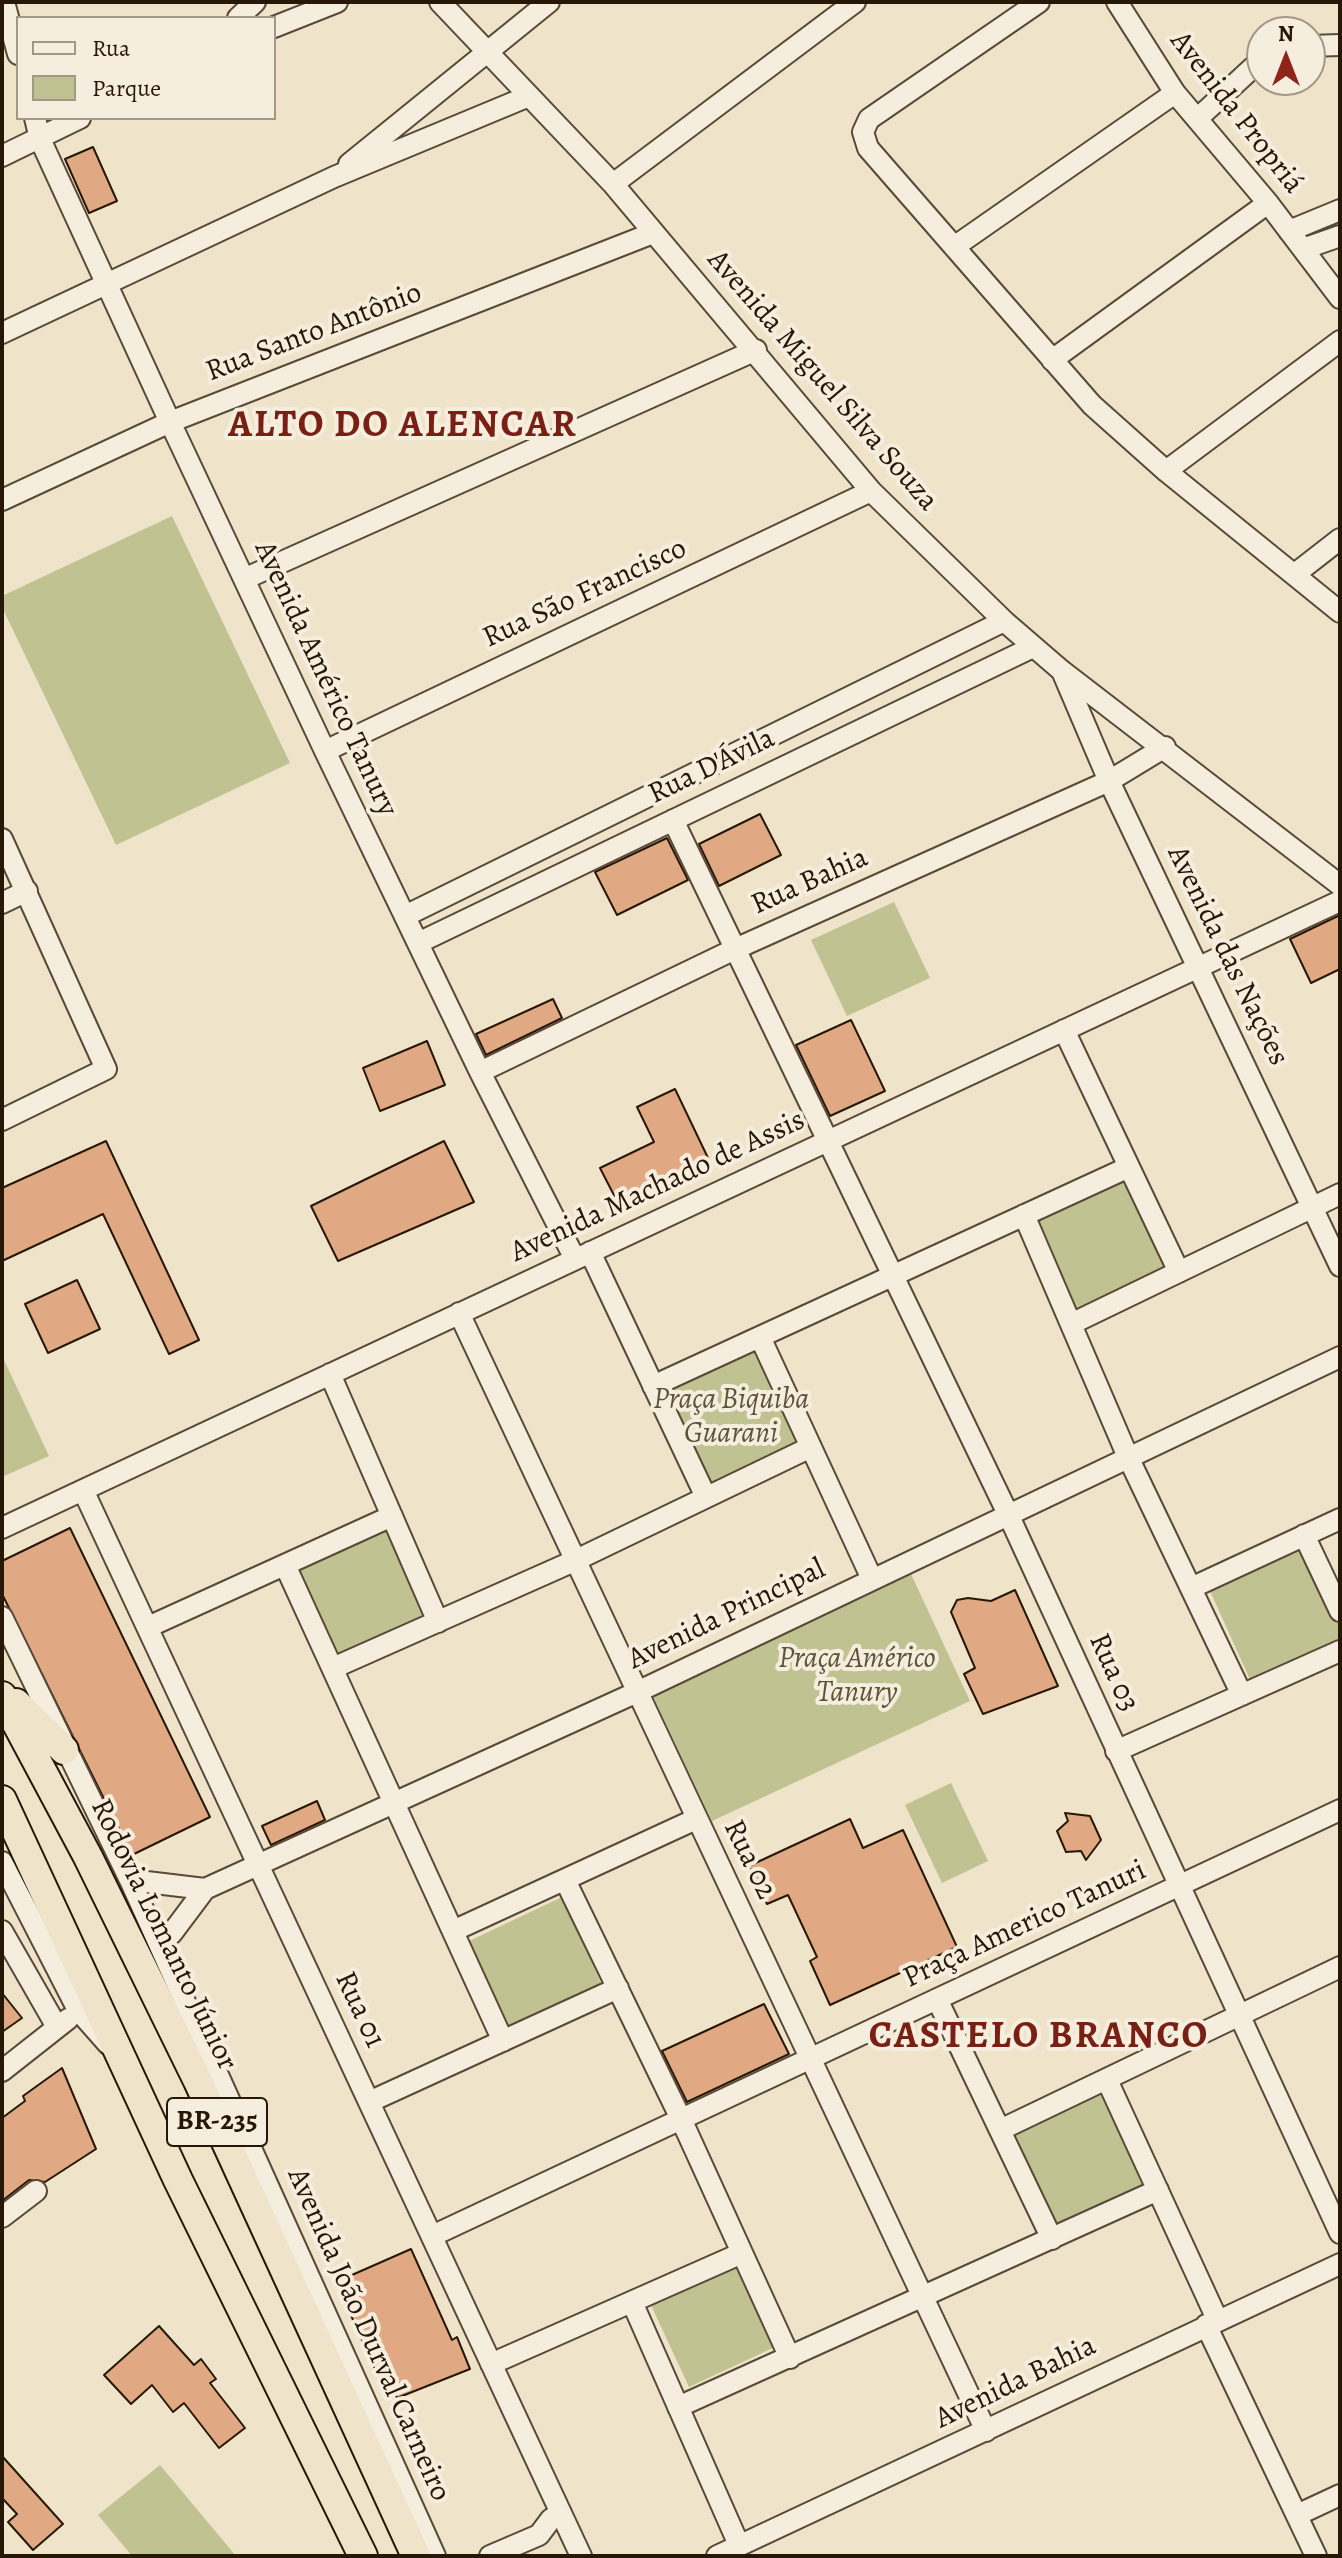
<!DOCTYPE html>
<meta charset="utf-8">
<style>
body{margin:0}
#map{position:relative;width:1342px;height:2558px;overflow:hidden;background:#efe4ca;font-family:Alegreya,serif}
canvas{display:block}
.frame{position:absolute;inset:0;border:4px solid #271706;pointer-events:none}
.legend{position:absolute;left:16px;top:16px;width:260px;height:104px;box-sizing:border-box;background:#f5eddd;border:2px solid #a39787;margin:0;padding:10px 14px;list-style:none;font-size:24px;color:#271706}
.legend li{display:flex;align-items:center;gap:16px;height:40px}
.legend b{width:40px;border:2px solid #a39787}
.north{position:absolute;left:1246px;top:16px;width:80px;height:80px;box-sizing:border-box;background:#f5eddd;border:2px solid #a39787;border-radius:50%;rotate:0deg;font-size:22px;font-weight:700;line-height:32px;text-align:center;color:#271706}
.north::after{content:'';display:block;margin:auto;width:28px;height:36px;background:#8f2418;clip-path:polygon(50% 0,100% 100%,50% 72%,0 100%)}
</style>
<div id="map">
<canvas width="1342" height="2558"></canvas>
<div class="frame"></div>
<ul class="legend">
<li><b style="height:10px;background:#f5eddd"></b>Rua</li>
<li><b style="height:22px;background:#c1c291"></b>Parque</li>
</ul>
<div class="north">N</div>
</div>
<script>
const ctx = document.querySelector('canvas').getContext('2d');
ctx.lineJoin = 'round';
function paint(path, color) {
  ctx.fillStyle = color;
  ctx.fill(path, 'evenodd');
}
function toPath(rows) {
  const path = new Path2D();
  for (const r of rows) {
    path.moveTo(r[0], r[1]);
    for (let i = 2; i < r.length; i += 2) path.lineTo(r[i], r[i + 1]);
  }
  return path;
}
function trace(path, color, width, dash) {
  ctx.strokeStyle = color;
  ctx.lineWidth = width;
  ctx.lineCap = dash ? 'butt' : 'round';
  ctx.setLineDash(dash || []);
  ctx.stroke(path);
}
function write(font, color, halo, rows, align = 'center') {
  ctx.font = font + ' Alegreya,serif';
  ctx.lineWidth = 8;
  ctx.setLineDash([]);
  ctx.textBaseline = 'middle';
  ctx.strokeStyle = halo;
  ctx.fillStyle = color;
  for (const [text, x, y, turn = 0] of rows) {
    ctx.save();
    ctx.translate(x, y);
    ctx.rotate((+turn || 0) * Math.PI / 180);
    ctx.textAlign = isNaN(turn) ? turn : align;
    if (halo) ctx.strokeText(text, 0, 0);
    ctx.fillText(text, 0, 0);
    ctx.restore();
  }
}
paint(toPath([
 [172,516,290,763,116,845,2,607,2,596],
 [894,902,930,978,847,1016,811,940],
 [1131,1174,1174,1269,1075,1314,1032,1220],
 [757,1348,802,1443,705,1489,659,1394],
 [4,1360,49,1456,2,1477,2,1361],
 [385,1526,429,1623,338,1664,294,1567],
 [1305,1547,1340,1622,1340,1645,1252,1684,1210,1591],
 [911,1574,970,1701,712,1821,653,1696],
 [951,1783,988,1861,942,1883,905,1805],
 [562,1897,604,1990,508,2033,465,1943],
 [1106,2086,1150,2181,1052,2226,1008,2131],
 [737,2264,775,2347,689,2387,650,2303],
 [160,2465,236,2556,132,2556,98,2515]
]), '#c1c291');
const building = toPath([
 [93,147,117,201,89,213,65,159,93,147],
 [760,814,781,855,719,886,699,844,760,814],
 [667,838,688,880,617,915,595,872,667,838],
 [1340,915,1340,969,1311,983,1290,939,1340,915],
 [553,999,562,1018,486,1055,476,1034,553,999],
 [851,1020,885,1091,830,1116,796,1045,851,1020],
 [427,1041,445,1085,380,1111,363,1068,427,1041],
 [675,1089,709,1160,620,1207,600,1168,654,1142,637,1107,675,1089],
 [106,1141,199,1340,169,1354,103,1214,2,1261,2,1188,106,1141],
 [444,1141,474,1202,338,1261,311,1206,444,1141],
 [77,1280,100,1329,48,1353,25,1304,77,1280],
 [70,1528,210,1817,132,1855,2,1594,2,1561,70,1528],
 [1015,1590,1058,1686,983,1714,964,1674,975,1668,951,1612,957,1600,968,1598,991,1601,1015,1590],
 [317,1801,325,1820,271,1845,262,1826,317,1801],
 [1065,1813,1090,1816,1101,1840,1086,1860,1081,1851,1066,1852,1057,1831,1068,1821,1065,1813],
 [850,1819,863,1848,903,1830,957,1947,830,2005,810,1961,817,1957,788,1895,767,1904,749,1866,850,1819],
 [2,1993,22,2018,2,2032,2,1993],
 [764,2004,789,2054,687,2102,662,2051,764,2004],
 [62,2068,96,2149,45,2182,29,2180,2,2201,2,2118,25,2101,23,2096,62,2068],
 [411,2249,452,2340,457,2337,470,2369,397,2398,385,2367,376,2371,336,2282,411,2249],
 [159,2326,194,2365,201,2359,216,2379,210,2383,245,2428,219,2448,184,2403,173,2412,152,2385,131,2404,104,2375,159,2326],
 [2,2456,63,2524,33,2550,8,2522,17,2514,2,2498,2,2456]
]);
paint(building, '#e0a983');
trace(building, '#271706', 2);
const minor = toPath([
 [4,2,18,54],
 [440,2,613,184,871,491,1004,621,1062,671,1340,885],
 [1039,2,869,119,863,132,868,148,1092,405,1166,471,1340,612],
 [1117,2,1175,93,1268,203,1340,298],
 [238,18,255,2],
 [274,27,337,2],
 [1310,46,1340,45],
 [35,118,40,139,170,422,325,751,480,1072,575,1259],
 [1197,119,1262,59],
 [2,156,80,118],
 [349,164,549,2],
 [613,184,855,2],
 [1289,231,1340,210],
 [954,247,1175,93],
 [1303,249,1340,236],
 [2,333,334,177,529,96],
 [1052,360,1268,203],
 [1166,471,1340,341],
 [2,500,170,422,653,233],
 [1295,574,1340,539],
 [244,579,756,350],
 [1062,671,1109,781,1340,1266],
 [325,751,871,491],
 [673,820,1008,1514,1340,2233],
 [2,839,106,1069,2,1120],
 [2,903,27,891],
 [405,916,1004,621],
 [418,943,1033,647],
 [1064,1030,1179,1272],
 [480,1072,733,950,1109,781,1165,747],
 [1024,1215,1128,1457,1242,1695],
 [590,1252,706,1497],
 [459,1313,986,2431],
 [1071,1324,1340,1194],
 [760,1337,872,1579],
 [330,1374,438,1622],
 [653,1386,1129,1167],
 [83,1490,581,2556],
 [2,1528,1340,901],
 [1304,1535,1340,1611],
 [285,1565,503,2041],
 [1191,1588,1340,1519],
 [2,1617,130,1880,435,2556],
 [148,1627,392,1516],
 [333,1668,574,1561,811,1447],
 [1116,1751,1340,1651],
 [2,1862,78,2010,108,2044],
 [130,1880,205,1889,635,1693,1340,1357],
 [565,1880,681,2119,790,2358],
 [2,1931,57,2027],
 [453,1931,696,1819],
 [159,1944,172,1933,205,1889],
 [937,1999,1052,2239],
 [2,2071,68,2019],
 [1107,2080,1217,2319],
 [369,2102,618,1988],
 [1000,2130,1340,1967],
 [2,2217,36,2191],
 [432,2236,1340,1810],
 [632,2302,739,2545],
 [1206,2325,1316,2556],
 [491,2364,742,2253],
 [678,2407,1158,2190],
 [1297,2515,1340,2495],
 [490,2556,539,2535,551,2519,561,2513],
 [717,2556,1340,2264]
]);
const highway = toPath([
 [2,1696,88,1857,198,2081,416,2556],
 [16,1703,64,1750],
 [2,1800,178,2180,363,2556]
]);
trace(minor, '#594a37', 24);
trace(highway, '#271706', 32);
trace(minor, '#f5eddd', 20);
trace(highway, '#efe4ca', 28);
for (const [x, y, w] of [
 [217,2122,100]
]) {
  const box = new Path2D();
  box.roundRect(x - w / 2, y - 24, w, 48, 6);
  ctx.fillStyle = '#f5eddd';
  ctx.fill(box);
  trace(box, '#271706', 2);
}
write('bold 28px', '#271706', null, [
 ["BR-235",217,2122]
]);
write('30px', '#271706', '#f5eddd', [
 ["Avenida Propriá",1236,113,52],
 ["Rua Santo Antônio",314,333,-21],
 ["Avenida Miguel Silva Souza",822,381,49],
 ["Rua São Francisco",585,594,-25],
 ["Avenida Américo Tanury",325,679,65],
 ["Rua D'Ávila",712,767,-26],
 ["Rua Bahia",810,882,-24],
 ["Avenida das Nações",1227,956,64],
 ["Avenida Machado de Assis",658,1187,-25],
 ["Avenida Principal",727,1615,-26],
 ["Rua 03",1113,1673,66],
 ["Rua 02",749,1860,64],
 ["Praça Americo Tanuri",1025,1925,-25],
 ["Rodovia Lomanto Júnior",163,1935,64],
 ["Rua 01",359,2010,65],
 ["Avenida João Durval Carneiro",368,2335,66],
 ["Avenida Bahia",1016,2383,-26]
]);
write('italic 30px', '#5d5337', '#f5eddd', [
 ["Praça Biquiba",731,1401],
 ["Guarani",731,1435],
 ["Praça Américo",857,1660],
 ["Tanury",857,1694]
]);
ctx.letterSpacing = '2px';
write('bold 38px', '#7a1f14', '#f5eddd', [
 ["ALTO DO ALENCAR",403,427],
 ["CASTELO BRANCO",1039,2038]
]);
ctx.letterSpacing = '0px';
</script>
